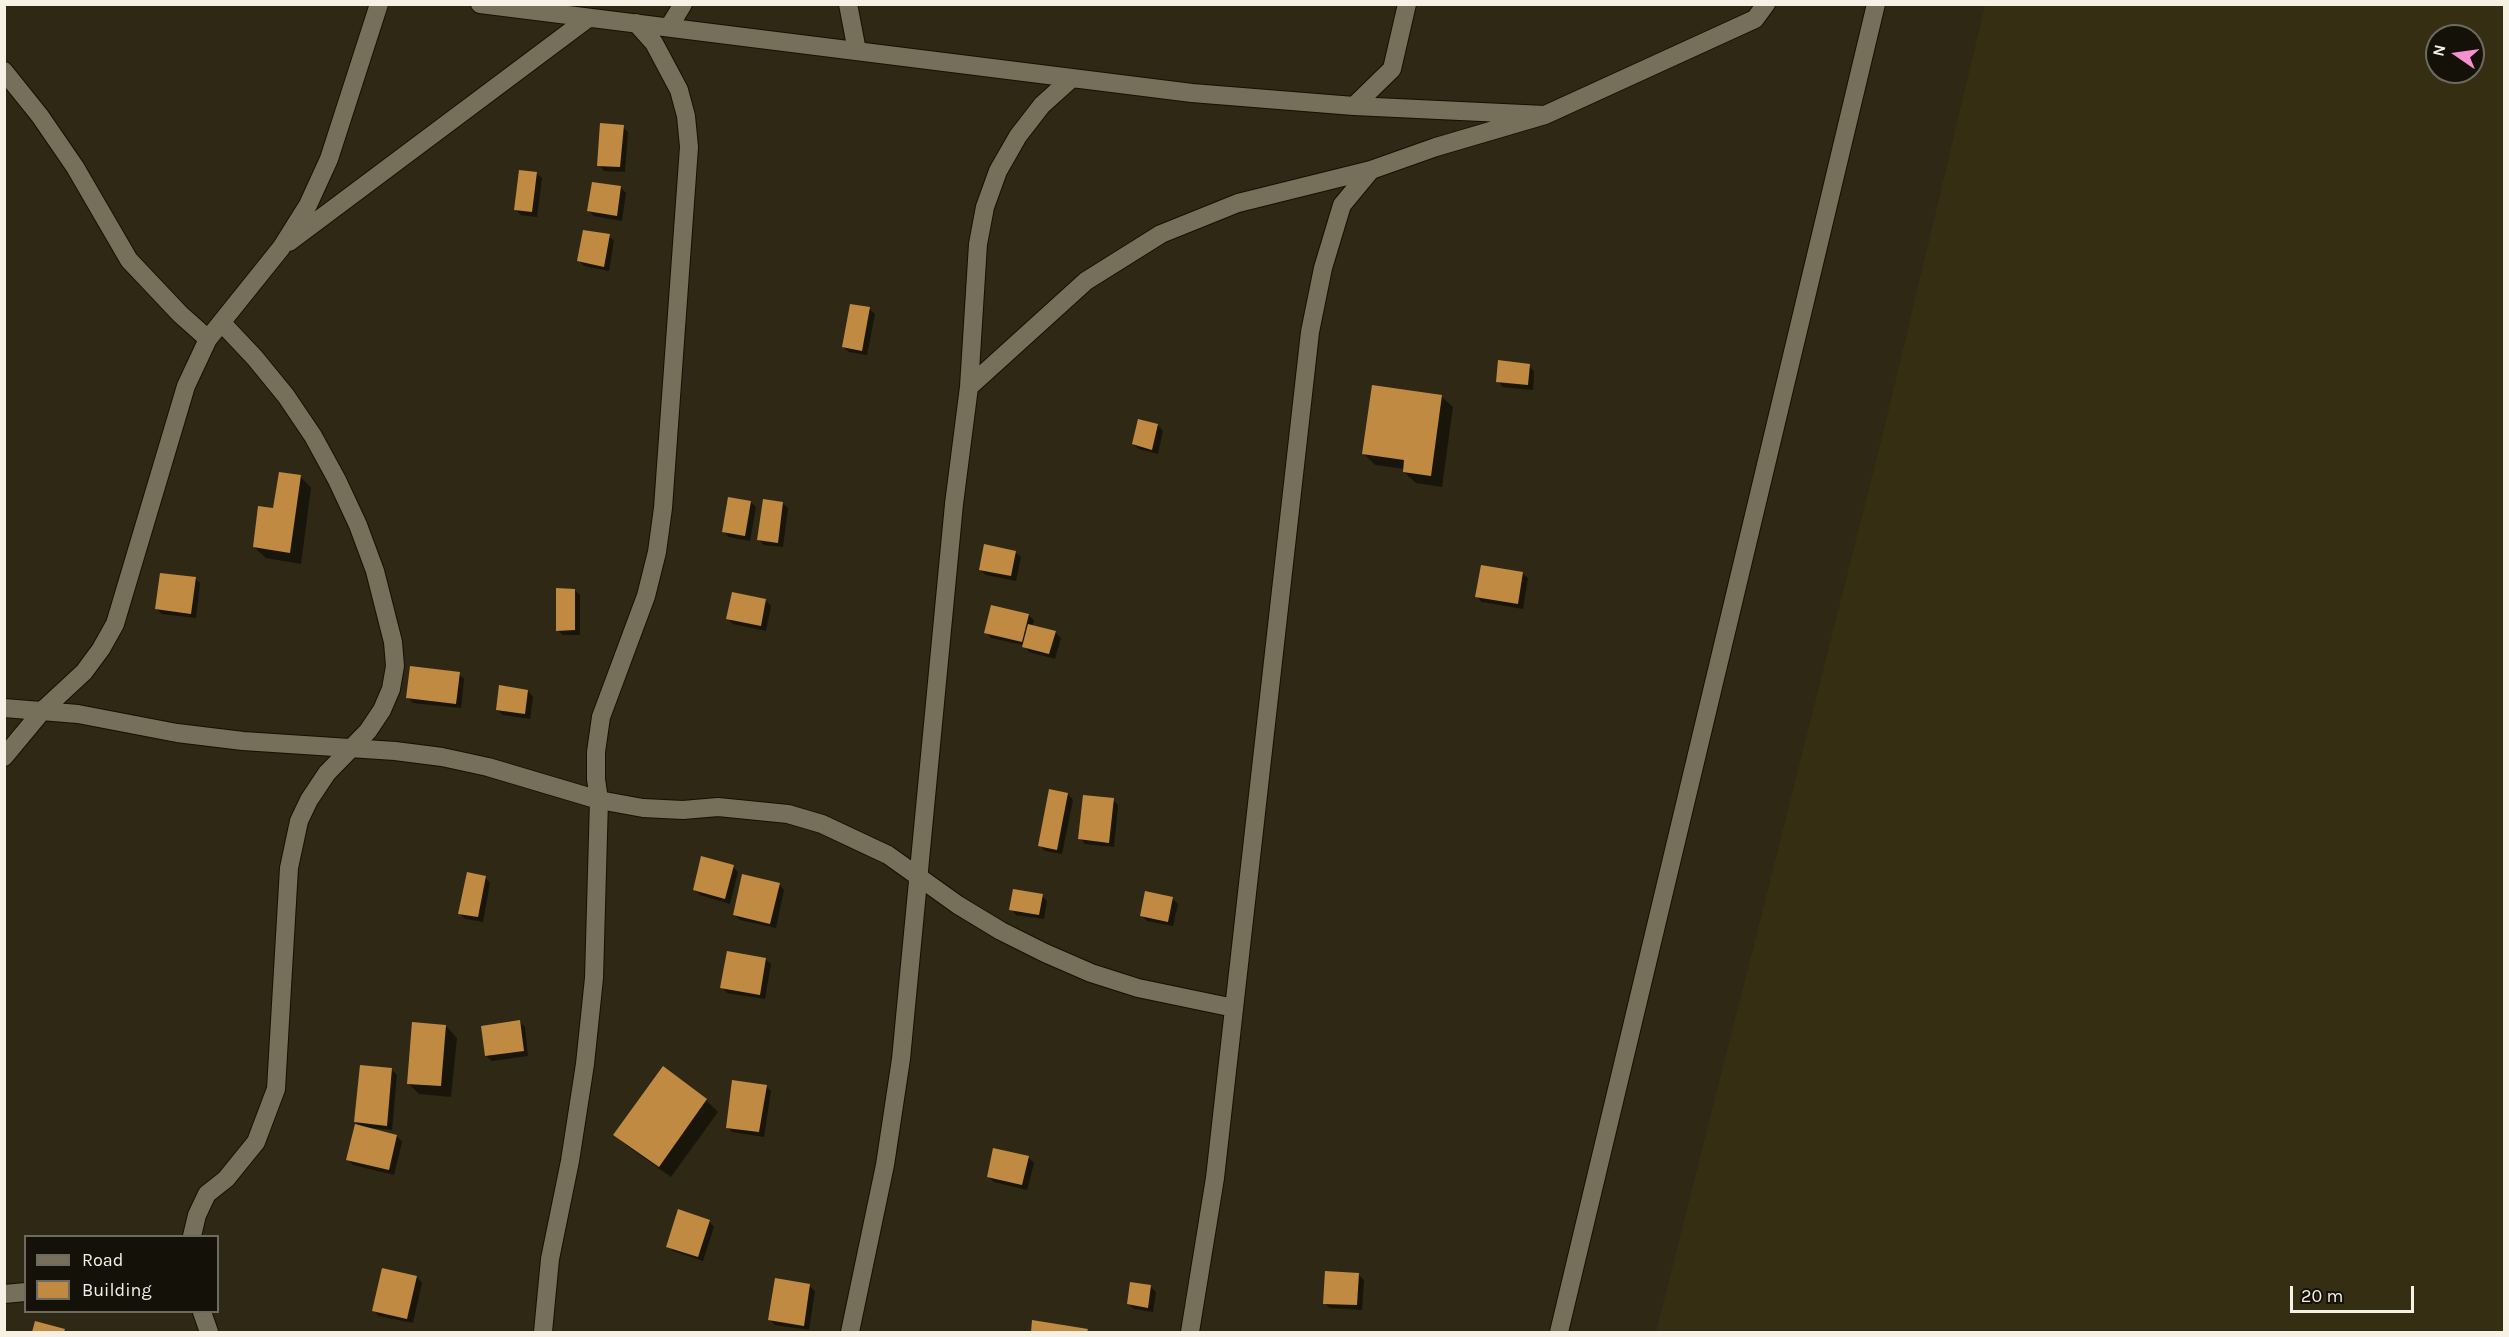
<!DOCTYPE html>
<style>
body{margin:0}
#map{position:relative;width:2509px;height:1337px;overflow:hidden;background:#2e2814;font-family:Karla,sans-serif}
canvas{display:block}
.frame{position:absolute;inset:0;border:6px solid #f5f2e5;pointer-events:none}
.legend{position:absolute;left:24px;top:1235px;width:195px;height:78px;box-sizing:border-box;background:#131108;border:2px solid #6d6b60;margin:0;padding:8px 10px;list-style:none;font-size:18px;color:#f5f2e5}
.legend li{display:flex;align-items:center;gap:12px;height:30px}
.legend b{width:30px;border:2px solid #6d6b60}
.north{position:absolute;left:2425px;top:24px;width:60px;height:60px;box-sizing:border-box;background:#131108;border:2px solid #6d6b60;border-radius:50%;rotate:283deg;font-size:16px;font-weight:700;line-height:24px;text-align:center;color:#f5f2e5}
.north::after{content:'';display:block;margin:auto;width:21px;height:27px;background:#f690cf;clip-path:polygon(50% 0,100% 100%,50% 72%,0 100%)}
.scale{position:absolute;left:2290px;top:1286px;width:124px;height:27px;box-sizing:border-box;border:3px solid #f5f2e5;border-top:0;padding-left:8px;font-size:18px;line-height:21px;white-space:nowrap;color:#f5f2e5;-webkit-text-stroke:4px #131108;paint-order:stroke}
</style>
<div id="map">
<canvas width="2509" height="1337"></canvas>
<div class="frame"></div>
<ul class="legend">
<li><b style="height:8px;background:#766f59"></b>Road</li>
<li><b style="height:16px;background:#c18a42"></b>Building</li>
</ul>
<div class="north">N</div>
<div class="scale">20 m</div>
</div>
<script>
const ctx = document.querySelector('canvas').getContext('2d');
ctx.lineJoin = 'round';
function paint(path, color) {
  ctx.fillStyle = color;
  ctx.fill(path, 'evenodd');
}
function toPath(rows) {
  const path = new Path2D();
  for (const r of rows) {
    path.moveTo(r[0], r[1]);
    for (let i = 2; i < r.length; i += 2) path.lineTo(r[i], r[i + 1]);
  }
  return path;
}
function trace(path, color, width, dash) {
  ctx.strokeStyle = color;
  ctx.lineWidth = width;
  ctx.lineCap = dash ? 'butt' : 'round';
  ctx.setLineDash(dash || []);
  ctx.stroke(path);
}
paint(toPath([
 [1985,5,2504,5,2504,1332,1656,1332,1884,429],
 [2437,36,2473,36,2473,72,2437,72]
]), '#362e13');
paint(toPath([
 [623,127,628,132,625,172,604,171,599,165],
 [536,173,542,178,537,217,521,215,516,210],
 [621,188,626,193,622,221,594,216,589,211],
 [609,236,614,241,609,271,584,266,579,261],
 [870,309,875,314,867,355,849,352,844,347],
 [1529,366,1534,371,1533,390,1503,387,1498,381],
 [1441,396,1453,407,1442,487,1416,483,1404,472,1405,469,1375,465,1363,453],
 [1158,425,1163,431,1158,454,1139,449,1133,444],
 [300,476,311,488,301,564,266,558,254,547,275,509],
 [751,502,756,507,750,541,729,537,724,532],
 [782,503,788,508,783,547,764,545,759,540],
 [1015,552,1021,557,1016,581,986,575,980,570],
 [1522,573,1528,578,1523,609,1482,602,1477,597],
 [195,578,200,583,196,618,162,614,156,609],
 [575,590,580,595,580,635,563,635,557,630],
 [765,600,771,606,766,631,733,624,728,619],
 [1028,615,1034,620,1032,627,1055,632,1061,638,1055,659,1029,652,1024,645,991,638,986,632],
 [459,674,464,679,461,708,413,703,407,697],
 [528,691,533,697,530,719,503,715,497,710],
 [1068,794,1073,800,1062,854,1045,851,1039,845],
 [1113,800,1118,805,1114,847,1085,844,1080,838],
 [733,867,738,872,730,904,700,895,694,890],
 [485,877,490,883,483,922,465,919,460,914],
 [779,884,784,890,776,928,740,920,734,915],
 [1042,896,1047,901,1044,919,1016,915,1011,909],
 [1172,898,1178,904,1173,926,1147,921,1141,915],
 [765,959,771,964,765,999,727,993,722,987],
 [520,1022,525,1027,528,1056,492,1061,486,1056],
 [446,1026,457,1038,451,1097,419,1094,408,1083],
 [663,1068,706,1100,718,1112,671,1177,627,1146,615,1135],
 [392,1070,397,1075,392,1130,373,1128,372,1130,397,1136,402,1142,394,1175,353,1165,348,1160,361,1127,355,1122],
 [766,1086,771,1091,764,1137,732,1132,727,1127],
 [1028,1157,1034,1163,1027,1190,994,1182,988,1177],
 [709,1221,714,1227,703,1261,673,1251,668,1246],
 [1358,1274,1364,1280,1362,1310,1330,1308,1324,1303],
 [417,1277,422,1283,413,1323,379,1316,373,1310],
 [810,1286,815,1291,809,1330,775,1325,770,1320],
 [1151,1287,1156,1292,1153,1312,1134,1309,1128,1304],
 [1033,1321,1087,1330,1089,1332,1033,1332]
]), '#0007');
paint(toPath([
 [600,123,624,125,620,167,597,166],
 [519,170,537,172,532,212,514,210],
 [592,182,621,186,617,216,587,211],
 [583,230,610,234,604,267,577,261],
 [850,304,870,307,862,351,842,347],
 [1498,360,1530,364,1528,385,1496,382],
 [1372,385,1442,395,1431,476,1403,472,1404,460,1362,454],
 [1138,419,1158,424,1152,450,1132,444],
 [279,472,301,475,290,553,253,547,258,506,273,508],
 [728,497,751,501,745,536,722,532],
 [763,499,783,502,778,543,757,540],
 [984,544,1016,551,1011,576,979,570],
 [1481,565,1523,572,1518,604,1475,597],
 [160,573,196,577,191,614,155,609],
 [556,588,575,589,575,630,556,631],
 [732,592,766,599,761,626,726,619],
 [991,605,1029,614,1022,642,984,633],
 [1028,624,1056,631,1049,654,1022,647],
 [410,666,460,672,456,704,406,698],
 [499,685,528,690,525,714,496,710],
 [1049,789,1068,793,1057,850,1038,846],
 [1083,795,1114,798,1109,843,1078,839],
 [701,856,734,865,725,899,693,890],
 [467,872,486,876,478,917,458,914],
 [742,874,780,883,770,924,733,915],
 [1013,889,1043,894,1039,915,1009,910],
 [1145,891,1173,897,1168,922,1140,916],
 [727,951,766,958,760,995,720,988],
 [520,1020,524,1051,485,1056,481,1026],
 [412,1022,446,1025,441,1086,407,1084],
 [360,1065,392,1068,387,1126,354,1122],
 [663,1066,707,1099,659,1167,613,1135],
 [732,1080,767,1085,759,1132,726,1128],
 [355,1124,397,1135,389,1170,346,1160],
 [993,1148,1029,1156,1022,1185,987,1177],
 [678,1209,710,1220,698,1257,666,1247],
 [382,1268,417,1276,407,1319,372,1311],
 [1325,1271,1359,1273,1357,1305,1323,1304],
 [775,1278,810,1284,804,1326,768,1320],
 [1130,1282,1151,1285,1148,1308,1127,1304],
 [1032,1320,1088,1329,1087,1332,1031,1332],
 [35,1321,65,1329,64,1332,32,1332]
]), '#c18a42');
const minor = toPath([
 [480,4,1192,93,1354,106,1545,115,1755,19,1766,4],
 [848,4,857,51],
 [669,27,683,4],
 [4,71,40,116,75,167,129,260,180,314,208,339],
 [1354,106,1392,69,1407,4],
 [289,242,587,19],
 [969,387,1086,281,1161,234,1238,203,1371,170],
 [4,708,78,714,177,733,243,741,395,751,442,757,488,767,599,800,643,808,683,810,718,807,788,814,822,824,888,855,958,905,1001,931,1045,953,1091,973,1138,988,1234,1008],
 [4,757,43,710,84,672,101,649,115,624,186,386,208,339,281,248,308,205,329,159,379,4],
 [192,1236,197,1215,207,1194,226,1179,256,1142,276,1089,289,868,299,821,309,800,327,773,368,731,382,710,391,689,395,666,393,642,375,571,358,525,337,480,313,436,286,396,255,358,222,323],
 [4,1294,26,1292],
 [202,1312,209,1332],
 [543,1332,550,1259,570,1161,585,1064,594,978,599,800,596,779,596,752,601,717,646,596,657,552,663,508,689,147,686,116,679,90,654,43,636,23],
 [850,1332,885,1165,901,1059,954,504,969,387,978,244,985,207,998,171,1018,136,1042,105,1072,78],
 [1190,1332,1215,1178,1310,332,1323,268,1342,205,1371,170,1436,147,1545,115]
]);
const tertiary = toPath([
 [1559,1332,1876,4]
]);
trace(minor, '#161001', 20);
trace(tertiary, '#161001', 20);
trace(minor, '#766f59', 18);
trace(tertiary, '#766f59', 18);
</script>
